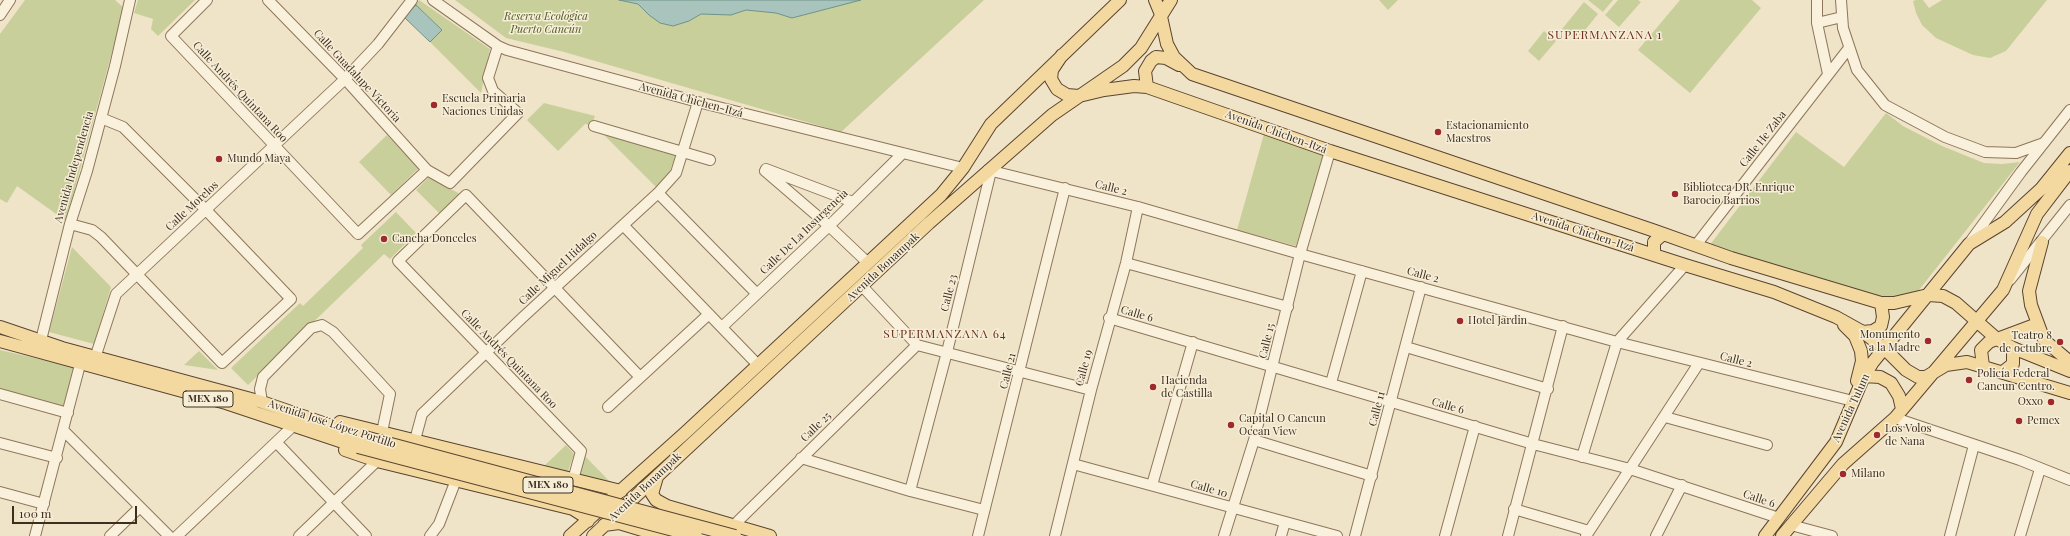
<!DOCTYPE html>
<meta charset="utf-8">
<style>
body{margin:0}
#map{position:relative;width:2070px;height:536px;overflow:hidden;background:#f0e4c8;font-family:"Playfair Display",serif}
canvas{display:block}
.scale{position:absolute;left:12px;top:506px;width:125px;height:18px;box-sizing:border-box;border:2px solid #3d2e20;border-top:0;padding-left:5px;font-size:12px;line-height:14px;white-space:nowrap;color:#3d2e20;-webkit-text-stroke:3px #f7eed8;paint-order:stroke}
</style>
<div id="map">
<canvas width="2070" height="536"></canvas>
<div class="scale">100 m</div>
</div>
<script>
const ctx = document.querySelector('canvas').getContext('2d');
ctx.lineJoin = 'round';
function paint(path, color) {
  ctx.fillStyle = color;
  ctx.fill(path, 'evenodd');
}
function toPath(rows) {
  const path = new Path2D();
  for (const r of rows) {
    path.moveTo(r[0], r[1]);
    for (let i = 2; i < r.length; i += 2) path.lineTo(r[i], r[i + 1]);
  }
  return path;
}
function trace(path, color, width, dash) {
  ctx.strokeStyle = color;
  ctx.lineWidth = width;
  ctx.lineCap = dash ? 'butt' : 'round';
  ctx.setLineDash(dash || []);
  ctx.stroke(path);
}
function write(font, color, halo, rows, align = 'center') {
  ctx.font = font + ' "Playfair Display",serif';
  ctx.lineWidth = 3;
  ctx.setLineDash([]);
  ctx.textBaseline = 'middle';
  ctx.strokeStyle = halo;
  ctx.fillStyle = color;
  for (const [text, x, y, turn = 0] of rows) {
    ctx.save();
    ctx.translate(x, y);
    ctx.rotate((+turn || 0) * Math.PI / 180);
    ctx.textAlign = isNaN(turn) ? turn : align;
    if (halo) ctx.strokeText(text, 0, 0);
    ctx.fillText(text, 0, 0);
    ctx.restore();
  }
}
paint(toPath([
 [25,0,115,0,124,8,66,221,17,186,7,203,0,199,0,34],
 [138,0,195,0,158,36,151,29,153,19,134,13],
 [419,0,490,49,481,93,430,42,442,30,416,5],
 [455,0,984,0,841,132,564,52,506,38],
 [1379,0,1398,0,1388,10],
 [1588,0,1613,0,1603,12],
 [1618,0,1638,0,1641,2,1619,27,1605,15],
 [1680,0,1752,0,1761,8,1690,93,1638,50],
 [1916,0,1923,0,1929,8,1942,0,2047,0,2006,51,1990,58,1973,55,1936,38,1922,25,1916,13,1913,1],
 [1584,2,1598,14,1577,40,1562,29],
 [1544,31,1556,41,1539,61,1528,51],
 [544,103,595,116,592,125,585,124,558,151,527,120],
 [1886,113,1903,126,1942,146,1984,163,2002,164,2020,162,1919,290,1912,294,1892,297,1878,296,1709,246,1796,132,1844,167],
 [598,129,676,154,670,171,656,187],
 [1264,134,1325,153,1296,246,1237,230],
 [387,135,419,168,391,195,359,162],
 [429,177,460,194,440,214,416,190],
 [396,212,416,233,390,259,384,254,248,385,231,368,300,303,303,306,363,248,361,245],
 [72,247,111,287,94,344,49,332],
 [0,350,74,367,63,408,0,390],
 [199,351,218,370,184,365],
 [566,445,574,454,567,474,543,467],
 [585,456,612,484,578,476]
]), '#c9cf9b');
const water = toPath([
 [619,0,861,0,792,18,776,13,746,10,731,15,701,14,689,21,673,26,660,23,649,15,638,4,619,0],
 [416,5,442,30,430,42,404,17,416,5]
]);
paint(water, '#a9c4bc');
trace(water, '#6f938a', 1);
const minor = toPath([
 [207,0,171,36,358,234,427,170],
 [268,0,345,79,427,170,450,183,518,113,493,91,488,78,498,46],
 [433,0,498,46,507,50,698,102,963,168],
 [1817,0,1817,23,1828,74],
 [1841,0,1843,28,1857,70,1885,105,1945,137,1985,152,2016,153,2044,143],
 [0,15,10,0],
 [1817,23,1842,17],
 [594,126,710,160],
 [988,170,1138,207,1300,254,1617,342,1853,401],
 [658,193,757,294],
 [853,202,766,169,765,171,829,226,868,263],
 [70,224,92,230,101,237,222,363,291,299,206,210,123,127,101,118],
 [623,225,758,365],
 [1970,242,2021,172,2070,110],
 [1696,245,1849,48],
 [1126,263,1288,307],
 [2010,280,2070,205],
 [862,286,917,345,1091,390],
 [1109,318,1533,444,1630,469,1779,518],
 [722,327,829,226,903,153],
 [41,340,70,224,87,171,115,66,130,0],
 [1406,347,1548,389],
 [93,364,116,294,345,79,378,44,412,0],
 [1331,383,1362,271],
 [0,394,68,413],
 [262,402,260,389,263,377,311,328,322,325,333,332,390,394,382,432],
 [608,407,709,314],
 [1665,417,1767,445],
 [1895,418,2020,460,2070,480],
 [64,431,169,536],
 [415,440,422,414,522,318,658,193,676,173,698,102],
 [1254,440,1372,476],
 [276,442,366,536],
 [0,443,57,458],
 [1582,457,1617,342,1685,265],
 [801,458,910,491,984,510],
 [1073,464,1337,536],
 [573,480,581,451,398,261,466,195,640,377],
 [1152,485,1193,342],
 [910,491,947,352,991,171],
 [0,492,44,504],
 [1514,509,1589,531],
 [1791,525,1832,536],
 [733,526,917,345],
 [35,536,82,357],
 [110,536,140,507],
 [177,536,293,426],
 [299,536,377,461],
 [430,536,439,524,456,480],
 [978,536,1065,188],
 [1055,536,1091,390,1126,263,1138,207],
 [1224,536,1254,440,1300,254,1330,151],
 [1281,536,1285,522],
 [1355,536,1421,287],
 [1445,536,1475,426],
 [1508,536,1563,326],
 [1586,536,1699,363],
 [1656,536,1682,485],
 [1950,536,1974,445],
 [2020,536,2040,469]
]);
const major = toPath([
 [1155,0,1160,12,1167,44,1174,57,1192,74,1655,231,1731,258,1881,303,1894,303,1928,295,1943,296,1956,303,1997,339,2013,348,2070,371],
 [1062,55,1052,70,1051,79,1057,89,1067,95,1079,96,1104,90,1134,86,1147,87,1330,151,1685,265,1774,292,1836,317,1863,332,1885,349,1906,370,1918,377,1926,377,1946,365,1967,362,2070,393],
 [1147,87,1145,71,1151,61,1156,57,1166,58,1179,65],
 [2042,242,2029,291,2031,305,2044,340,2070,362],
 [1654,255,1654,242,1663,234],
 [1844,325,1855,336,1861,351,1862,361,1857,381],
 [0,327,62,348,262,402,361,436],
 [1863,332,1873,331,1881,326,1883,317,1881,303],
 [0,341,226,403,358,447],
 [1983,366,1981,350,1989,342,2037,324],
 [2003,372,2013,364,2013,348],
 [1864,376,1880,377,1891,383,1899,396,1902,409],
 [340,422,621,491],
 [345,450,377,461,573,509,584,516,588,521],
 [657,477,652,494,656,500,667,506,770,536],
 [604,525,619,523,662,536],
 [570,536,685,433,941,195,963,168,991,124,1120,0],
 [593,536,929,223,1052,115,1123,66,1141,48,1171,0],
 [1765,536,1836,442,1864,376,1873,362,1969,244,2005,222,2041,189,2070,153],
 [1782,536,1843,464,1895,418,2003,290,2037,214,2070,171]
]);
trace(minor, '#8d765c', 12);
trace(major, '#5b4430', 14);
trace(minor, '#faf1dc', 10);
trace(major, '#f3d9a0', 12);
const majorBridge = toPath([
 [361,436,735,536],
 [358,447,696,536]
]);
trace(majorBridge, '#5b4430', 14, []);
trace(majorBridge, '#f3d9a0', 12);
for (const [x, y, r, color] of [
 [434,105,4,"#9e2a2b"],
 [1438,132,4,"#9e2a2b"],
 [219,159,4,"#9e2a2b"],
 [1675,194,4,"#9e2a2b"],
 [384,239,4,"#9e2a2b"],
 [1460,321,4,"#9e2a2b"],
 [1928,341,4,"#9e2a2b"],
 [2060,342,4,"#9e2a2b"],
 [1969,380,4,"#9e2a2b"],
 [1153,387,4,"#9e2a2b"],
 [2051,402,4,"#9e2a2b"],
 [2019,421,4,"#9e2a2b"],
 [1231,425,4,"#9e2a2b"],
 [1877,435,4,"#9e2a2b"],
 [1843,474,4,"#9e2a2b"]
]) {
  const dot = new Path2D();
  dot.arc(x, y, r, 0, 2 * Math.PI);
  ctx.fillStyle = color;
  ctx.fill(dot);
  trace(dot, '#f7eed8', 1.5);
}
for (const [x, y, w] of [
 [208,399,50],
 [548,485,50]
]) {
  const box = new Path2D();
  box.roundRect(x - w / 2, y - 8, w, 16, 3);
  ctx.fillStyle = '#f7eed8';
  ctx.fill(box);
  trace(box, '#3d2e20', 1);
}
write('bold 10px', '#3d2e20', null, [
 ["MEX 180",208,399],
 ["MEX 180",548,485]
]);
write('italic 11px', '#4d5a26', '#f7eed8', [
 ["Reserva Ecológica",546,17],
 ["Puerto Cancún",546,30]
]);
write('11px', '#3d2e20', '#f7eed8', [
 ["Calle Guadalupe Victoria",357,76,47],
 ["Calle Andrés Quintana Roo",240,92,47],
 ["Avenida Chichen-Itzá",691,100,15],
 ["Avenida Chichen-Itzá",1276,132,20],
 ["Calle He Zaba",1763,139,-52],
 ["Avenida Independencia",74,167,-74],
 ["Calle 2",1111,188,14],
 ["Calle Morelos",192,206,-43],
 ["Calle De La Insurgencia",804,232,-44],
 ["Avenida Chichen-Itzá",1583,232,18],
 ["Avenida Bonampak",883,267,-43],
 ["Calle Miguel Hidalgo",558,268,-43],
 ["Calle 2",1423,275,15],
 ["Calle 23",949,293,-76],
 ["Calle 6",1137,314,16],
 ["Calle 15",1267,341,-76],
 ["Calle Andrés Quintana Roo",509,359,46],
 ["Calle 2",1736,360,14],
 ["Calle 19",1084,368,-75],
 ["Calle 21",1008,371,-76],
 ["Calle 6",1448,406,16],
 ["Avenida Tulum",1851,408,-65],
 ["Calle 11",1377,409,-75],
 ["Avenida José López Portillo",332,424,18],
 ["Calle 25",816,427,-44],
 ["Avenida Bonampak",645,487,-43],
 ["Calle 10",1209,489,16],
 ["Calle 6",1759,499,19]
]);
write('11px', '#3d2e20', '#f7eed8', [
 ["Escuela Primaria",442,99],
 ["Naciones Unidas",442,112],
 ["Estacionamiento",1446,126],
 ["Maestros",1446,139],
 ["Mundo Maya",227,159],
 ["Biblioteca DR. Enrique",1683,188],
 ["Barocio Barrios",1683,201],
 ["Cancha Donceles",392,239],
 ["Hotel Jardin",1468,321],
 ["Monumento",1920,335,"right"],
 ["a la Madre",1920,348,"right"],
 ["Teatro 8",2052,336,"right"],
 ["de octubre",2052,349,"right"],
 ["Policía Federal",1977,374],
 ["Cancun Centro.",1977,387],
 ["Hacienda",1161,381],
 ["de Castilla",1161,394],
 ["Oxxo",2043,402,"right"],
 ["Capital O Cancun",1239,419],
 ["Ocean View",1239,432],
 ["Pemex",2027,421],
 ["Los Volos",1885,429],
 ["de Nana",1885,442],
 ["Milano",1851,474]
], 'left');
ctx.letterSpacing = '1px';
write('12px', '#6b2e1e', '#f7eed8', [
 ["SUPERMANZANA 1",1605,35],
 ["SUPERMANZANA 64",945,334]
]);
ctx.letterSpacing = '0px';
</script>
